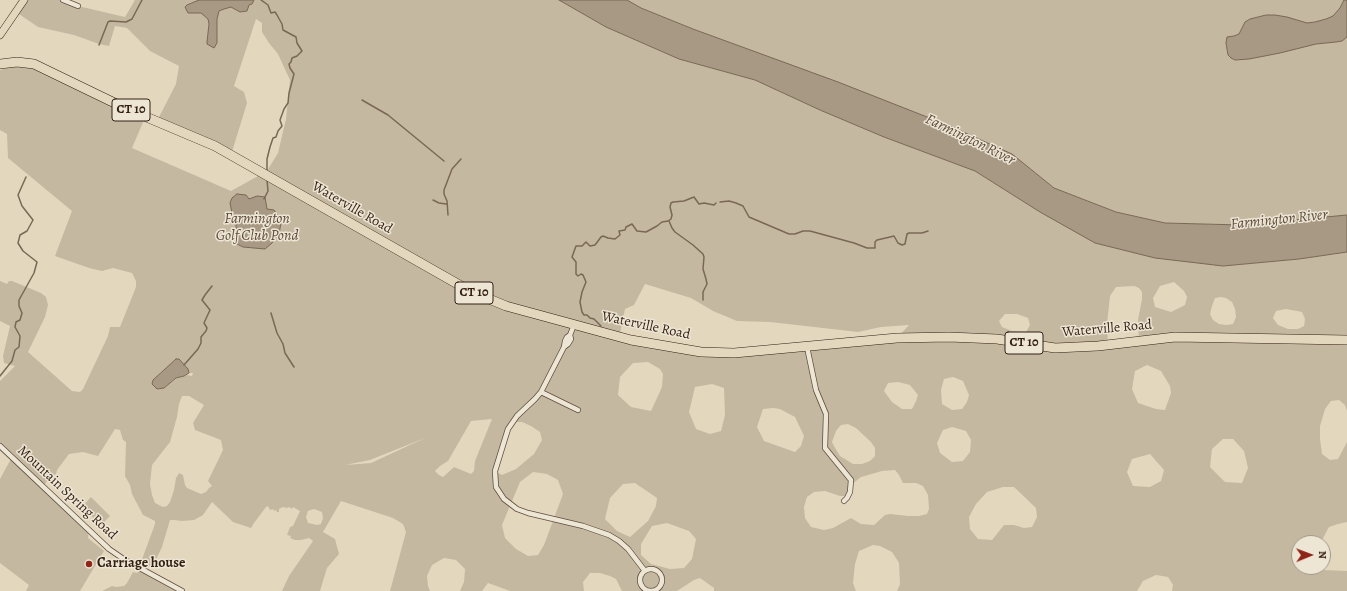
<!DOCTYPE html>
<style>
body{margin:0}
#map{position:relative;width:1347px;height:591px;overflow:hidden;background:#e3d8be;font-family:Alegreya,serif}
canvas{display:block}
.north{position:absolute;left:1291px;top:535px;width:40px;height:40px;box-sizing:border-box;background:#ede6d5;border:1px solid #a39687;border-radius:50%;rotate:89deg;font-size:11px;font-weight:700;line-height:16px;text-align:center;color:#331e12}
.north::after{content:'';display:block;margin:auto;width:14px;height:18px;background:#8f2418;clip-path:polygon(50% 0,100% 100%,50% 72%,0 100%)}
</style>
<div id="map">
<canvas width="1347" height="591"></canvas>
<div class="north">N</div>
</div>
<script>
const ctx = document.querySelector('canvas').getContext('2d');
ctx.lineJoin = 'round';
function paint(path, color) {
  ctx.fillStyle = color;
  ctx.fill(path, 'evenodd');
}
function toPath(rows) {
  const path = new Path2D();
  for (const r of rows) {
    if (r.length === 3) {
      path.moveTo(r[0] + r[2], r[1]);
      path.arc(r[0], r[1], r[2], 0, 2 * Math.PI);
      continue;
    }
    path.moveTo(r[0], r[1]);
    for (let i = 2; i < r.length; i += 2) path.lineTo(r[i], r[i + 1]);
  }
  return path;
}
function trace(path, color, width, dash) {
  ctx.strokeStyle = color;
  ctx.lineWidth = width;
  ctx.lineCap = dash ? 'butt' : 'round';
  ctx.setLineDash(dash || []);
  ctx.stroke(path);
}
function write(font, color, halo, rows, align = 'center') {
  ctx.font = font + ' Alegreya,serif';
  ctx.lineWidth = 3;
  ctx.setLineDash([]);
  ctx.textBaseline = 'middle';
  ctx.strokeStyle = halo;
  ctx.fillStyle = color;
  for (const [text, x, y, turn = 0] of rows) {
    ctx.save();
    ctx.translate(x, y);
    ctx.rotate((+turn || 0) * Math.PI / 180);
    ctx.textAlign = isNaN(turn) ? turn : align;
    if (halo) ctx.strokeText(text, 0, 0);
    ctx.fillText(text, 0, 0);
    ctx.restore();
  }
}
paint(toPath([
 [24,0,63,0,78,6,125,17,135,0,559,0,606,27,679,59,755,80,820,110,884,137,975,171,1040,212,1223,266,1299,259,1347,252,1347,411,1345,405,1339,400,1331,401,1325,409,1320,426,1320,439,1322,454,1330,460,1338,459,1347,442,1347,522,1338,524,1329,527,1322,540,1321,543,1299,543,1299,567,1319,567,1323,570,1347,571,1347,591,1172,591,1173,585,1168,577,1156,575,1143,581,1137,591,897,591,900,584,899,563,892,552,880,546,873,545,859,551,855,564,853,583,856,591,714,591,714,588,700,578,694,580,677,591,622,591,616,579,610,576,600,573,590,573,583,582,584,591,510,591,488,583,482,591,460,591,464,582,465,569,456,560,444,558,432,565,427,576,428,586,430,591,390,591,406,532,403,524,393,518,341,501,323,532,335,539,339,554,327,568,320,591,282,591,289,576,313,541,309,538,301,540,295,540,290,538,291,536,287,535,290,527,293,526,300,511,293,507,292,509,289,507,287,508,283,507,279,509,279,512,277,512,276,510,274,511,273,509,270,510,268,506,266,507,254,523,251,528,233,522,212,502,203,515,194,520,182,521,174,520,170,520,162,547,152,568,141,562,155,524,155,521,143,515,132,494,130,485,125,476,126,442,123,440,120,430,115,429,98,456,83,452,69,454,57,470,56,474,49,478,43,487,89,530,88,538,104,551,80,591,26,591,29,585,0,563,0,479,12,457,0,446,0,381,15,366,4,363,3,356,10,326,0,321,0,281,7,284,9,281,12,281,41,293,46,297,48,305,45,317,28,352,72,391,80,392,83,389,108,336,110,327,120,327,136,287,136,281,132,273,113,268,102,271,89,268,55,256,72,211,8,158,7,134,0,130,0,70,10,67,25,65,39,69,144,120,132,148,231,191,267,171,278,153,286,119,290,80,278,54,269,43,262,32,262,23,256,19,234,86,244,92,247,103,231,155,157,121,176,84,179,66,150,51,127,28,115,26,109,46,99,44,74,35,38,27,16,12],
 [1174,282,1184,291,1187,297,1185,305,1171,312,1155,307,1153,298,1160,286],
 [645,284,691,298,713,311,737,321,770,322,858,332,881,327,909,325,897,338,701,352,620,334,625,309,634,305],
 [1134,286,1139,288,1142,292,1142,299,1138,320,1139,341,1108,345,1107,324,1110,296,1116,287],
 [1221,297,1226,298,1232,302,1235,309,1236,317,1233,324,1226,325,1219,324,1213,320,1210,314,1212,306,1215,298],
 [1286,309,1302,312,1305,319,1304,326,1298,329,1288,329,1278,325,1273,318,1276,311],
 [1005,314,1017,314,1028,318,1030,325,1026,332,1012,331,1002,327,999,321],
 [648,362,660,369,663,374,662,387,651,411,631,407,618,395,620,377,633,363],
 [1147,365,1161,371,1170,386,1171,393,1165,410,1156,409,1138,403,1132,389,1135,371],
 [168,366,189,371,189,373,193,373,192,376,187,375,177,378,165,387,158,389,152,381],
 [953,377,963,381,969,395,967,402,962,409,952,410,942,404,941,390,944,379],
 [898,382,910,385,918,395,916,401,912,409,902,409,892,402,884,391,888,383],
 [712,384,724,388,725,415,721,431,710,434,696,429,689,412,695,387],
 [182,396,189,396,204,405,193,423,195,430,221,440,223,450,208,481,212,486,209,488,206,492,201,494,187,488,185,485,183,475,179,473,176,478,174,490,170,502,167,506,163,507,155,503,152,495,150,484,152,465,170,442,177,417,179,404],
 [773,408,780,409,795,417,804,436,801,446,795,452,764,441,757,427,763,409],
 [492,419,475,461,474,471,471,474,454,467,443,477,439,475,435,471,440,466,448,461,471,421],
 [512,422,522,422,531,426,540,432,542,440,534,454,516,469,502,475,495,471],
 [848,424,856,428,871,442,875,448,875,456,870,461,862,464,853,464,840,456,834,446,832,442,836,431,841,425],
 [952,427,966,431,971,440,970,452,963,461,952,462,940,453,937,443,943,430],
 [425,438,371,463,345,465,370,460],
 [1223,439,1233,439,1244,451,1248,468,1242,483,1225,482,1210,467,1212,449],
 [1150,454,1164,470,1161,481,1150,487,1133,486,1127,472,1132,459],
 [895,470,899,475,903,483,916,483,923,486,928,495,929,509,927,514,919,516,908,516,890,514,885,515,874,525,861,524,851,518,833,528,824,530,811,527,805,518,804,507,807,497,814,492,825,491,840,496,845,496,849,494,851,485,861,477,882,471],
 [533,472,547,474,558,480,563,494,544,545,538,555,528,556,516,549,505,538,502,525,520,482],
 [635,483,657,498,656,506,648,521,630,537,617,531,605,519,610,498,623,484],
 [1003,487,1014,487,1036,508,1037,517,1032,527,1024,528,1014,525,1004,525,992,540,978,539,970,529,969,517,976,504,987,492],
 [314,509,322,512,323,518,321,524,317,525,308,523,306,517,308,511],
 [667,523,689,531,696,539,692,559,684,568,670,569,651,564,641,555,641,544,652,526],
 [627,0,1347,0,1347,215,1241,225,1165,223,1116,212,1054,188,1012,154,950,126,693,29,641,8],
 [91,497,110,516,101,525,82,507],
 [140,569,182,591,102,591,112,586,116,587,124,586,127,583,133,572,137,573]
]), '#c5b8a1');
const water = toPath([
 [199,0,254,0,252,4,249,5,247,11,240,12,231,7,224,9,219,11,217,19,217,43,214,48,207,44,207,42,209,24,208,19,201,13,188,13,185,7,187,5,199,0],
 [559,0,627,0,641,8,693,29,838,82,950,126,1012,154,1054,188,1116,212,1165,223,1241,225,1347,215,1347,252,1299,259,1223,266,1155,258,1095,243,1040,212,975,171,884,137,820,110,755,80,679,59,606,27,559,0],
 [1344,0,1347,0,1347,37,1342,41,1336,42,1316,44,1280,53,1249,59,1235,60,1231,58,1228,55,1226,43,1227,37,1234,36,1239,34,1245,22,1250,19,1266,15,1275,15,1287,17,1307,23,1315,22,1326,19,1333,16,1340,8,1344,0],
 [237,194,246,195,249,199,257,196,265,197,267,209,274,210,279,217,281,223,279,234,272,243,265,249,243,247,237,244,236,237,236,220,232,213,230,203,232,198,237,194],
 [176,359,179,359,188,369,189,373,184,376,176,378,164,388,157,389,152,384,153,380,176,359]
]);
paint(water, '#a79984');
trace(water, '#796856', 1);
trace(toPath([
 [261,0,268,5,271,13,275,12,277,15,282,24,283,30,296,37,297,43,302,51,297,56,292,58,291,62,289,64,290,68,294,74,289,93,288,103,284,109,280,120,282,126,278,131,276,137,273,138,270,147,267,159,267,170],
 [99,45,108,22,110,21,126,22,132,19,142,0],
 [362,100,388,115,444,161],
 [264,199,268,191,267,180],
 [433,200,439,203,446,204],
 [720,202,729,201,736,203,743,206,749,217,789,234,795,234,803,231,810,231,854,243,867,248,875,248,875,242,877,240,890,237,894,236,898,243,902,245,905,244,907,234,909,233,922,233,928,231],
 [448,215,447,201,444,194,444,190,452,169,461,159],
 [669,221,672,228,675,232,693,245,703,254,704,257,703,269,706,279,707,284,703,292,703,300],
 [271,313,277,333,283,344,285,353,294,367],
 [601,326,594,319,590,318,587,315,584,315,582,312,580,302,582,292,586,282,583,275,581,274,578,276,576,274,576,262,572,257,576,246,582,246,586,242,590,246,595,245,601,237,603,236,608,238,615,239,620,235,619,231,625,230,626,227,632,224,637,231,646,232,657,226,662,222,668,221,671,219,672,215,670,207,671,203,673,202,684,201,694,197,699,204,704,203,714,205,716,203],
 [184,365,198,349,201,343,201,337,206,331,207,328,204,323,210,310,202,300,205,295,212,286],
 [0,376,12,361,15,350,19,347,20,336,15,327,16,322,20,320,22,313,19,306,19,300,34,273,37,262,23,251,18,243,20,235,27,231,33,220,22,206,18,195,26,177]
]), '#796856', 1.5);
const street = toPath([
 [63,0,78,6],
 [570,335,567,337,565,341,564,347,541,392,535,399,517,416,508,429,495,471,496,487,504,499,517,509,528,513,583,526,609,535,619,541,628,549,645,571],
 [564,347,568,344,571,339,570,335,574,325],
 [807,347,816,390,826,414,825,448,851,480,850,492,847,498,844,501],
 [541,392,578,410],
 [0,446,109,549,125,560,182,591],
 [651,580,11]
]);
const primary = toPath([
 [0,35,24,0]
]);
const highway = toPath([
 [0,64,17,62,34,64,125,108,215,146,470,291,506,306,631,340,701,352,734,353,897,338,949,337,997,339,1055,348,1098,346,1175,337,1347,340]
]);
trace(street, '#5f4c3d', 6);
trace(primary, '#331e12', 8);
trace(highway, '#331e12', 10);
trace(street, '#ede6d5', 4.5);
trace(primary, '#e3d8be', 7);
trace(highway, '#e3d8be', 9);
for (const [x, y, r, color] of [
 [89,564,4,"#8f2418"]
]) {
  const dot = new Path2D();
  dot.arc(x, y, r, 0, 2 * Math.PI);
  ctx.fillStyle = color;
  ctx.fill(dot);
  trace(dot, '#ede6d5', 1.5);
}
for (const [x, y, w] of [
 [131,110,38],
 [474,293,38],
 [1024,343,38]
]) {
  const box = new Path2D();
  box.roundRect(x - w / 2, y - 11, w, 22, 3);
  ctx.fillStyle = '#ede6d5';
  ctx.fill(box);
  trace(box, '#331e12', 1);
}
write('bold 13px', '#331e12', null, [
 ["CT 10",131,110],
 ["CT 10",474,293],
 ["CT 10",1024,343]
]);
write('14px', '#331e12', '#ede6d5', [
 ["Waterville Road",352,208,30],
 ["Waterville Road",646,326,12],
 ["Waterville Road",1107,329,-5],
 ["Mountain Spring Road",67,493,43]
]);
write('bold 14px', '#331e12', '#ede6d5', [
 ["Carriage house",97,564]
], 'left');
write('italic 15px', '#5c493a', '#ede6d5', [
 ["Farmington River",970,140,26],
 ["Farmington",257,219],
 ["Golf Club Pond",257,236],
 ["Farmington River",1279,220,-6]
]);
</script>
